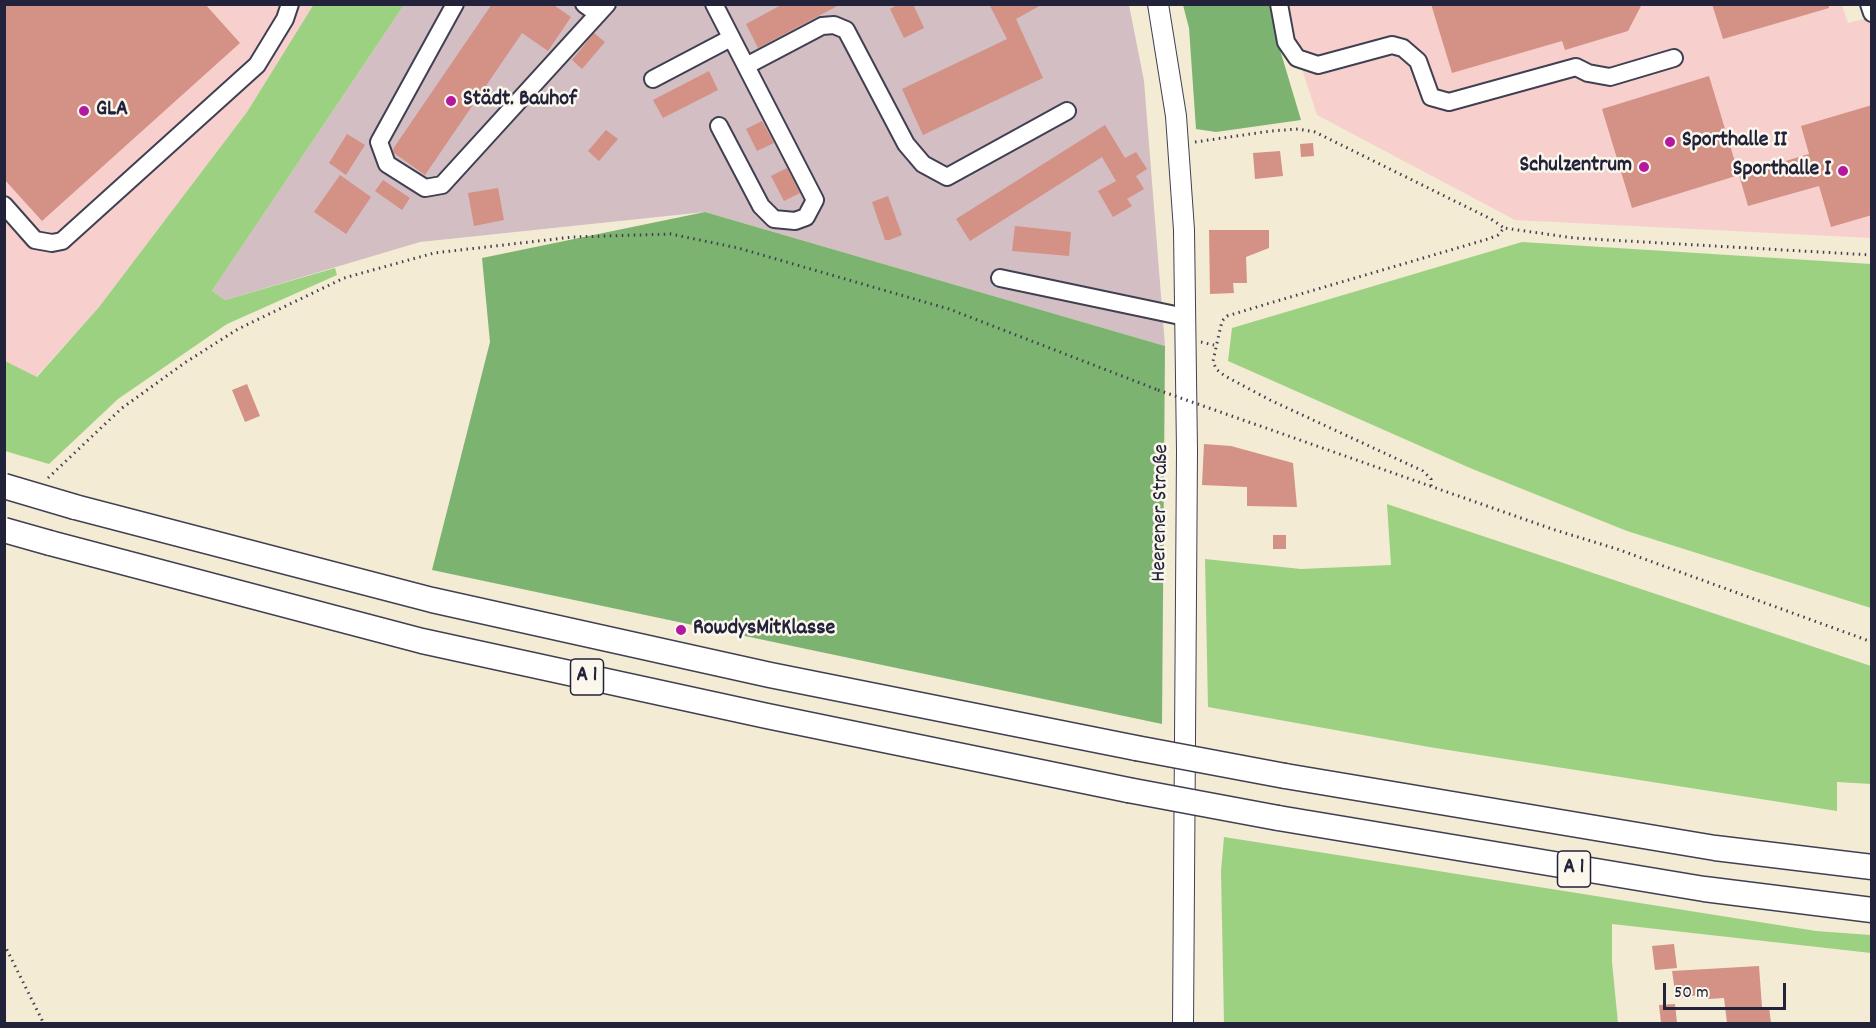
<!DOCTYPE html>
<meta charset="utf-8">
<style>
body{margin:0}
#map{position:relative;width:1876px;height:1028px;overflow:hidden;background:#f3ebd4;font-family:Dekko,sans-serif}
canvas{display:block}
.frame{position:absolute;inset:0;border:6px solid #22223b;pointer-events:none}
.scale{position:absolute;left:1663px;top:983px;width:123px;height:27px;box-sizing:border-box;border:3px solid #22223b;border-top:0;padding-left:8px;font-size:18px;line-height:21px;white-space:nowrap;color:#22223b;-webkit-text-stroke:4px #fbf7ec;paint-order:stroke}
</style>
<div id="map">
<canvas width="1876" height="1028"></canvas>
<div class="frame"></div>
<div class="scale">50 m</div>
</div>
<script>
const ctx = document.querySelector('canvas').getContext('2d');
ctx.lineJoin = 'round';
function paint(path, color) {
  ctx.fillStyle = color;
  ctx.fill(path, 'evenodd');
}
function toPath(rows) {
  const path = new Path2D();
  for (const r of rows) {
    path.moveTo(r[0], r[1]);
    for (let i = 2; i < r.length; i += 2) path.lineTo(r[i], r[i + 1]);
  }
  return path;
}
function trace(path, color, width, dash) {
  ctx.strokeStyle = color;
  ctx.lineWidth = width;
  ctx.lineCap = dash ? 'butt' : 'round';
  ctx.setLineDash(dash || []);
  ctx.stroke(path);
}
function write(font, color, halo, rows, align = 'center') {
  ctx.font = font + ' Dekko,sans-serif';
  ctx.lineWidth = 5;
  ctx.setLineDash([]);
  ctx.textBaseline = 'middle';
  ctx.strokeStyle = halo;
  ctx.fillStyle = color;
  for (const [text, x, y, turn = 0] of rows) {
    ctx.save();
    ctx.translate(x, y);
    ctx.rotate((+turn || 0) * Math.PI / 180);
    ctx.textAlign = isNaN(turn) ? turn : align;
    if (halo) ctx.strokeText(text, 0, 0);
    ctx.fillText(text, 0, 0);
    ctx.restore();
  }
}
paint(toPath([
 [4,5,314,5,247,112,99,307,36,377,5,361],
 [1288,5,1842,5,1848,23,1871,17,1871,238,1515,220,1317,115,1293,41]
]), '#f7d0cd');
paint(toPath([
 [404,5,1129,5,1144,81,1165,346,705,212,420,242,225,300,212,291]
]), '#d2bec3');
paint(toPath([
 [314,4,404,5,212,291,225,300,335,268,337,275,227,324,118,399,49,464,5,451,5,361,37,377,99,307,247,112],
 [1522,242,1871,264,1871,608,1627,531,1470,468,1228,361,1232,328],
 [1387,504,1871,666,1871,784,1837,782,1837,811,1429,747,1208,707,1205,559,1301,569,1391,565],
 [1224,837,1816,931,1871,935,1871,953,1612,924,1612,962,1618,1023,1224,1023,1221,871]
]), '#9cd182');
paint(toPath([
 [1183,5,1272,5,1278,43,1301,120,1216,132,1196,129,1189,28],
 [705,212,1165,346,1162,724,432,570,490,342,482,258]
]), '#7db370');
paint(toPath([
 [4,4,205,4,240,43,42,221,4,179],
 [492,4,552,4,571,17,548,51,522,33,425,175,394,153,393,149],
 [783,4,841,4,758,48,746,24],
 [899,4,913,4,924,28,904,38,890,9],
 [989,4,1043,4,1016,19,1043,78,923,135,902,89,1007,39],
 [1431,4,1642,4,1628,31,1565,50,1562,41,1452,73],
 [1712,4,1829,4,1829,8,1723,39],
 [594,33,605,42,582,69,572,60],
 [709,71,718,90,663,118,653,100],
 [1709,76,1739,175,1632,208,1602,109],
 [1872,105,1872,215,1831,227,1819,186,1748,206,1739,175,1809,154,1801,126],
 [762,121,774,143,757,151,746,129],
 [1105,125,1125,158,1136,152,1147,169,1136,176,1144,189,1127,199,1132,206,1113,217,1098,191,1116,181,1102,157,970,241,956,219],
 [606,130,618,139,599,161,588,151],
 [347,134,365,145,346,175,329,163],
 [1313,143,1314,156,1301,157,1300,144],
 [1280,151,1283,176,1255,179,1253,153],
 [787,168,800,193,784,201,771,176],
 [340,175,371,197,346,234,314,212],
 [383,180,410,198,402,210,375,191],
 [498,188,504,220,474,226,468,193],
 [888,196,902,235,889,240,885,240,872,202],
 [1015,226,1071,232,1069,256,1012,251],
 [1209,230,1269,230,1269,248,1246,257,1247,283,1233,283,1234,293,1210,294],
 [247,384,260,416,245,422,232,390],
 [1204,444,1231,446,1293,463,1297,507,1247,506,1247,487,1202,485],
 [1273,535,1286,535,1286,549,1273,549],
 [1674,944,1677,968,1655,970,1652,946],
 [1759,966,1762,1007,1769,1007,1771,1023,1727,1023,1724,998,1708,999,1708,994,1676,998,1672,971],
 [1675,1004,1677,1023,1661,1023,1659,1005]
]), '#d49186');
const minor = toPath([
 [455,4,379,142,387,164,425,188,442,185,607,4],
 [584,4,598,14],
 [714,4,815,200,806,217,795,221,774,219,761,206,719,126],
 [1279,4,1286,42,1297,58,1318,65,1392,45,1403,48,1418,61,1431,97,1449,102,1576,67,1588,73,1610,77,1674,58],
 [1869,4,1872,13],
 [746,66,822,26,834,25,846,30,906,144,923,164,947,177,1067,111],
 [653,79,731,38],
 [4,205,35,240,52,243,62,241,257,65,285,19,290,4],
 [1000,278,1185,317]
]);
const major = toPath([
 [1158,4,1176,116,1184,230,1187,451,1183,1024]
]);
const highway = toPath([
 [75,507,432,600,770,675,1136,748],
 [50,543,422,641,767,716,1128,790],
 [1285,776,1715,848,1872,867],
 [1278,818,1704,889,1872,910]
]);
trace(minor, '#414052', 20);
trace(major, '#414052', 22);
trace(highway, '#414052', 27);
trace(toPath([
 [1195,142,1271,131,1298,129,1315,132,1491,219,1504,228],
 [1201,342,1214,345],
 [1209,408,1555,530,1617,549,1872,642],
 [48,478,122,408,186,362,238,329,344,278,434,253,573,237,671,234,738,248,949,309,1158,390],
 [1431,486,1431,479,1423,471,1270,400,1225,376,1216,369,1213,361,1222,321,1227,316,1270,303,1488,239,1498,235,1504,228,1574,238,1872,255],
 [4,944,44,1024]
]), '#414052', 3, [1.5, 4.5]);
trace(minor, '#fff', 16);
trace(major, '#fff', 20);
trace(highway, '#fff', 24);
const highwayBridge = toPath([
 [4,486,75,507],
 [4,530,50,543],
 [1136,748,1285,776],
 [1128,790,1278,818]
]);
trace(highwayBridge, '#414052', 27, []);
trace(toPath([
 [1158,390,1209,408]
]), '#414052', 3, [1.5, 4.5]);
trace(highwayBridge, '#fff', 24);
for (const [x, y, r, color] of [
 [451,101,6,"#b5179e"],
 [84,111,6,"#b5179e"],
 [1670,142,6,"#b5179e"],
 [1644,167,6,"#b5179e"],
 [1843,171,6,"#b5179e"],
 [681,630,6,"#b5179e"]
]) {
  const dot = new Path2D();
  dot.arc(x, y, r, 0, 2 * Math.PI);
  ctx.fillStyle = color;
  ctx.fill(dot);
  trace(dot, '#fbf7ec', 2);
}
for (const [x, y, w] of [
 [587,677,33],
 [1574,869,33]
]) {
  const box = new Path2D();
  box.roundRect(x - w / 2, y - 18, w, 36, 4.5);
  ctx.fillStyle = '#fbf7ec';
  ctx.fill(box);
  trace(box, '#22223b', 1.5);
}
write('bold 21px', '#22223b', null, [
 ["A 1",587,677],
 ["A 1",1574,869]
]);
write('bold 22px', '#22223b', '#fbf7ec', [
 ["Städt. Bauhof",463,101],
 ["GLA",96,111],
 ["Sporthalle II",1682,142],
 ["Schulzentrum",1632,167,"right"],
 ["Sporthalle I",1831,171,"right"],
 ["RowdysMitKlasse",693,630]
], 'left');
write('22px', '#22223b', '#fbf7ec', [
 ["Heerener Straße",1162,513,-89]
]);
</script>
